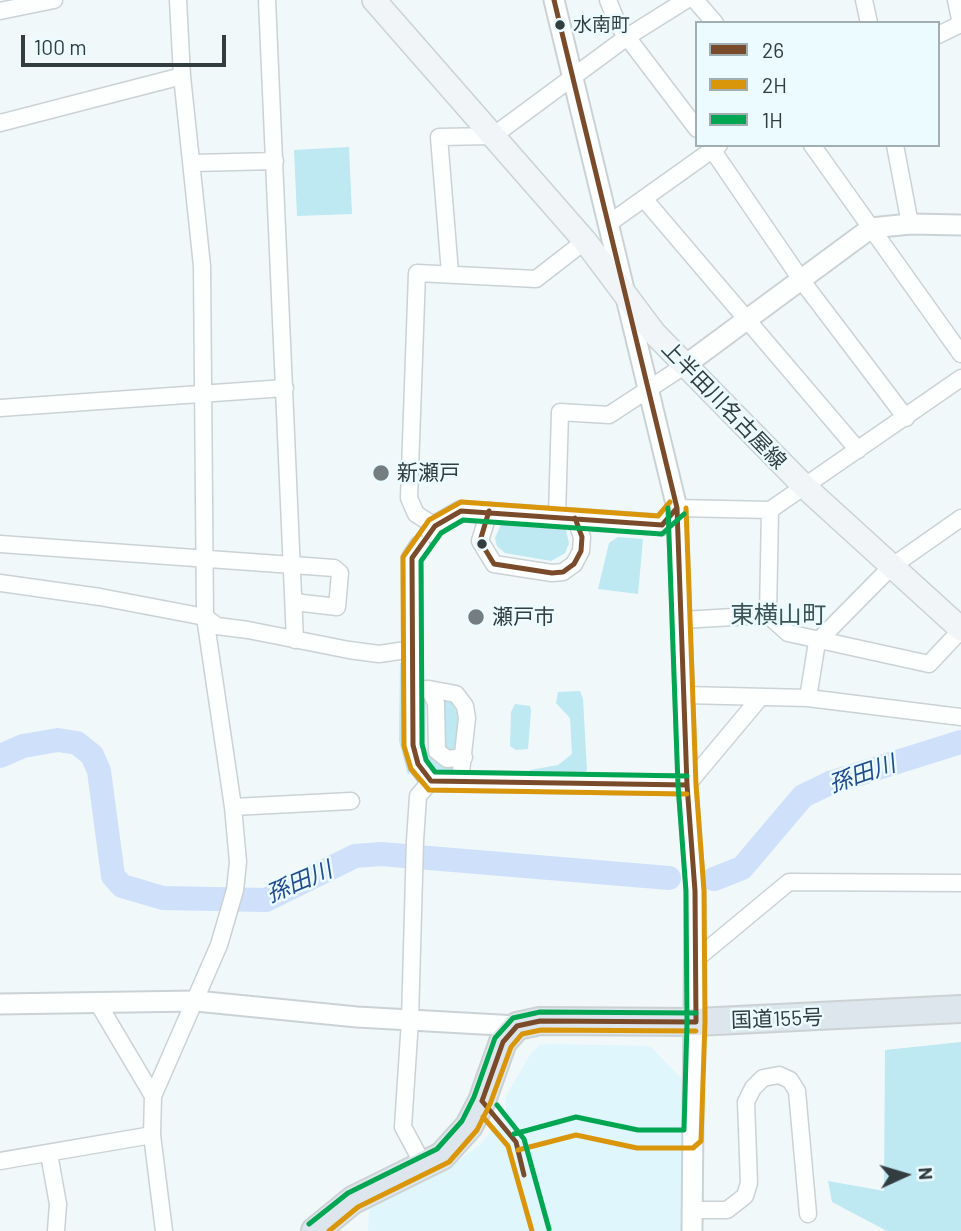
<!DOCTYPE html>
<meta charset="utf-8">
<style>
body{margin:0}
#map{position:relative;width:961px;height:1231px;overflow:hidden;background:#f0f8fa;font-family:Barlow,sans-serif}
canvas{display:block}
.legend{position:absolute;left:695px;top:21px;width:245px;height:126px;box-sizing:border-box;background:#ebfbff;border:2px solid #a1afb3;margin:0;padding:9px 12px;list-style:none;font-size:21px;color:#323d40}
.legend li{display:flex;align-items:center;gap:14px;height:35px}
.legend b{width:35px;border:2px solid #a1afb3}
.north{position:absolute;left:870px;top:1140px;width:70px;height:70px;-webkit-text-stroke:5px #ebfbff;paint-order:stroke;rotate:86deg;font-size:19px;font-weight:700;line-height:28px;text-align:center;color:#323d40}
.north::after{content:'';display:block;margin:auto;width:24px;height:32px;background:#323d40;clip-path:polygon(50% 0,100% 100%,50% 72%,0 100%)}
.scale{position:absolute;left:21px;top:35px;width:205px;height:32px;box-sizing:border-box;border:4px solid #323d40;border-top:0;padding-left:9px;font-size:21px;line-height:24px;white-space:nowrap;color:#323d40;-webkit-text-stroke:5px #ebfbff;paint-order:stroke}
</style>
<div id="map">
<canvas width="961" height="1231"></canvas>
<ul class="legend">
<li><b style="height:9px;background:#7a4b2a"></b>26</li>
<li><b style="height:9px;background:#d9960a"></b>2H</li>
<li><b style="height:9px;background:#00a651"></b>1H</li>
</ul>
<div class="north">N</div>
<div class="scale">100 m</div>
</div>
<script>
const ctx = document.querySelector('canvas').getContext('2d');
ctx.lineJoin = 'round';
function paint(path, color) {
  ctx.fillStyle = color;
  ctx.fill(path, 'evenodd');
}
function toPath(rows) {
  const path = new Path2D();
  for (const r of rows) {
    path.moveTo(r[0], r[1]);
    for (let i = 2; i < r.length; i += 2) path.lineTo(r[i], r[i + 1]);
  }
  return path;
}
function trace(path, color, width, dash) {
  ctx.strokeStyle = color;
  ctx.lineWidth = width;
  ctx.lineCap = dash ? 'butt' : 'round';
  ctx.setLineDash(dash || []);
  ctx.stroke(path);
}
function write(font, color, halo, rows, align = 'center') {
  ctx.font = font + ' Barlow,"Noto Sans JP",sans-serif';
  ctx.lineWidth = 5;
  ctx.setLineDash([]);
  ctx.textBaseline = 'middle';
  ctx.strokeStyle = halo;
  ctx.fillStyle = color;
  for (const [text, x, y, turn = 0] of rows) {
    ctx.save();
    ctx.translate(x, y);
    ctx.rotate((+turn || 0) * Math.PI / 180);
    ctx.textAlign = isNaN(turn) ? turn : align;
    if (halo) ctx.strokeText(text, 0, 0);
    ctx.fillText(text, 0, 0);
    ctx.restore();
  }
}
paint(toPath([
 [551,1044,650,1046,682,1079,686,1231,368,1231,369,1207,452,1165,481,1144,506,1110,506,1096,531,1053,540,1045]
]), '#dff6fd');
paint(toPath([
 [349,147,352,214,297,216,294,150],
 [502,522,565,526,569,543,565,553,551,561,505,553,497,546,495,538],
 [618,537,643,539,638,594,598,589,609,543],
 [400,663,407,664,414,766,408,775,399,741],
 [580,691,583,699,587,770,579,777,524,776,530,770,558,765,572,754,570,718,556,703,558,692],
 [426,695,425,748,431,757,452,765,455,770,452,774,443,775,425,766,417,727,420,696],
 [450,700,458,714,457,749,452,753,448,753,443,745,445,701],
 [515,704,530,706,531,711,528,749,516,750,510,746,511,712],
 [961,1042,961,1231,887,1231,832,1202,828,1181,884,1191,885,1050]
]), '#bee8f2');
trace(toPath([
 [0,756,23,746,58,740,77,743,92,755,99,771,113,876,122,886,163,898,266,900,355,856,381,854,669,878],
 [714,879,742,868,803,796,830,783,961,742]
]), '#cee0fa', 24);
const minor = toPath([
 [267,0,295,640],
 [608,0,618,25,697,129],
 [695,0,715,23],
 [864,0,869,23],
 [956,0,961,24],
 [0,11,54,0],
 [938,35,961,24],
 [0,123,182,76],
 [709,145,802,281,906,418],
 [812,145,961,354],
 [895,145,910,224],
 [194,163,275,161],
 [645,200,858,450],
 [608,224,719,145],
 [450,273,439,137,493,136,627,37,686,0],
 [0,408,285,388],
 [677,508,770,510,961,378],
 [770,510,768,615,788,633,929,664,961,630],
 [489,511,480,541,494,564,552,573,563,572,574,564,581,551,582,537,575,518],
 [557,516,560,412,609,415,684,366],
 [435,526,416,514,409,498,417,273,536,279,585,241],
 [0,544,334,568,340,573,337,607,294,602],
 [0,583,100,597,205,617,217,626,248,630,349,650,379,654,413,649],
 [682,620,768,615],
 [429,689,436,703,437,751,447,759,464,757],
 [413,690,429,689,456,694,465,706,467,718,460,781],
 [685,695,808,698,961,717],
 [808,698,817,642,891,567,961,518],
 [687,785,759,699],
 [233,807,351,801],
 [695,960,789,882,961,883],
 [99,1005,153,1096],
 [49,1154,58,1204,56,1231],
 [0,1161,152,1135],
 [424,1166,403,1127,410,1020,415,841,418,796,431,781],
 [692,1210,727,1210,745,1196,749,1183,746,1102,753,1088,763,1078,779,1075,790,1080,797,1091,808,1214],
 [164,1231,152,1135,153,1096,219,945,235,890,238,862,233,807,205,617,202,266,182,76,178,0]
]);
const tertiary = toPath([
 [554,0,677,508,687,785,695,891,692,1231],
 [684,366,871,228,910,224,961,225],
 [431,532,435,526,461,511,662,525,677,508],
 [420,546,412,558,413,745,418,764,431,781,687,785],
 [0,1004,196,1001,357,1017,517,1026]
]);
const secondary = toPath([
 [374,0,585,241,654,333,806,488,961,629]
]);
const trunk = toPath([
 [315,1231,353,1200,442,1156,469,1126,482,1101,503,1042,517,1026,540,1021,696,1022,961,1009]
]);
trace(minor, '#cad2d5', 19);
trace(tertiary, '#cad2d5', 23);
trace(secondary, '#cad2d5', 26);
trace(trunk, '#ccd2d3', 30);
trace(minor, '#fdfefe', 16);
trace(tertiary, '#fdfefe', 19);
trace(secondary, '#f1f5f7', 23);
trace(trunk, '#dce6ec', 26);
trace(toPath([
 [554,0,677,508,687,785,695,891,696,1022],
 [677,508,662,525,461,511,435,526,412,558,413,745,418,764,431,781,687,785],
 [489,511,480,541,494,564,552,573,563,572,574,564,581,551,582,537,575,518],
 [482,1101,503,1042,517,1026,540,1021,696,1022],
 [482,1101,516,1142,524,1175]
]), '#7a4b2a', 5);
trace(toPath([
 [670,502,658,516,461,502,429,520,403,557,404,746,411,769,429,790,687,794],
 [483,1117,508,1146,532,1231],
 [518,1150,576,1135,637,1148,693,1148,701,1141,705,1022,704,891,696,785,686,508],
 [329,1231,358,1207,449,1162,477,1130,490,1104,511,1047,522,1034,541,1030,696,1031]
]), '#d9960a', 5);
trace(toPath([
 [684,514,662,534,463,520,441,533,421,561,422,744,426,760,435,772,687,776],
 [497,1105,524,1139,549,1229],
 [514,1134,576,1117,638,1130,684,1130,687,1022,686,891,678,785,668,508],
 [309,1224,348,1193,437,1149,462,1121,474,1097,495,1038,513,1018,540,1012,696,1013]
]), '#00a651', 5);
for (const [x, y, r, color] of [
 [560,25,6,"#323d40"],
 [381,473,9,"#747e81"],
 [482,544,6,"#323d40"],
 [476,617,9,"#747e81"]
]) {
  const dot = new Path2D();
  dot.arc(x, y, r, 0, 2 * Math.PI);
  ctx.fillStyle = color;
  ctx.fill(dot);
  trace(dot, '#ebfbff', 2.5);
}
write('19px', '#323d40', '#ebfbff', [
 ["水南町",573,25]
], 'left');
write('21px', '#323d40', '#ebfbff', [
 ["上半田川名古屋線",724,405,46],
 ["国道155号",777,1019,-2]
]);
write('21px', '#323d40', '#ebfbff', [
 ["新瀬戸",397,473],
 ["瀬戸市",492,617]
], 'left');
write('italic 23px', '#214c91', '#ebfbff', [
 ["孫田川",862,774,-19],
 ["孫田川",299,882,-23]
]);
write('24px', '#3d5459', '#ebfbff', [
 ["東横山町",778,615]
]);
</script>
